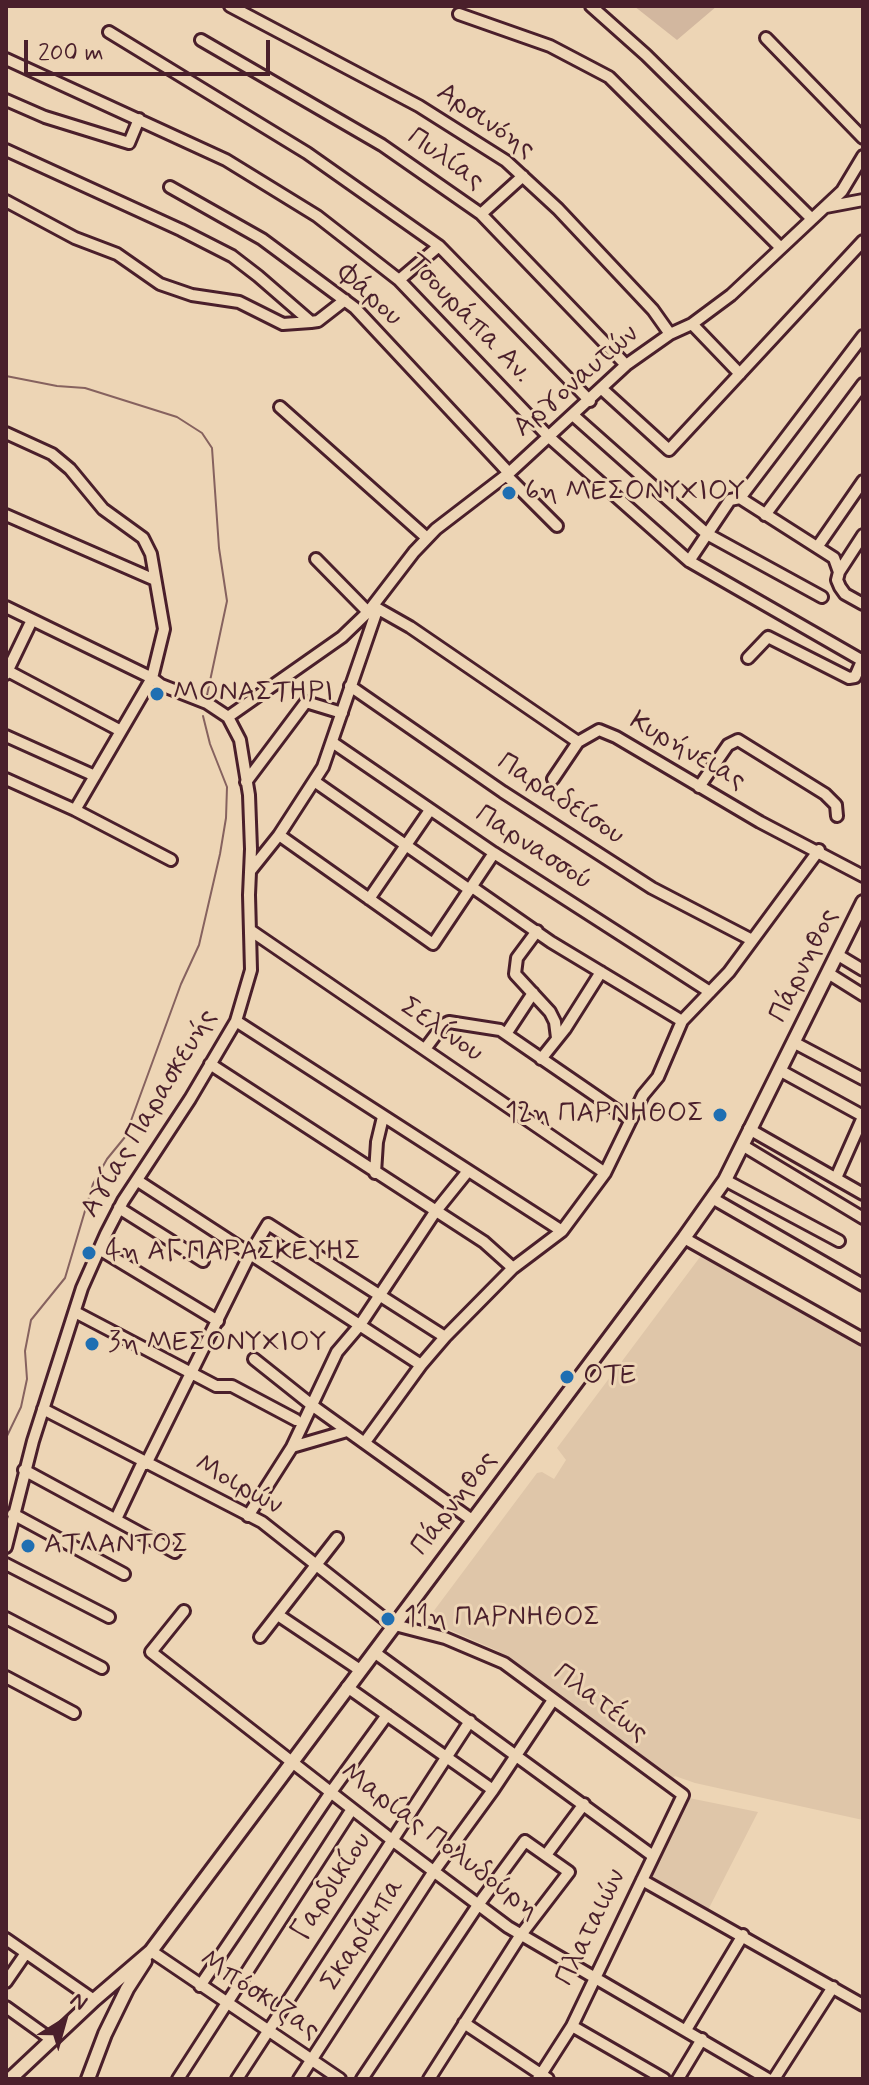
<!DOCTYPE html>
<meta charset="utf-8">
<style>
body{margin:0}
#map{position:relative;width:869px;height:2085px;overflow:hidden;background:#edd5b5;font-family:Mynerve,sans-serif}
canvas{display:block}
.frame{position:absolute;inset:0;border:8px solid #4a1f2b;pointer-events:none}
.north{position:absolute;left:24px;top:1981px;width:80px;height:80px;-webkit-text-stroke:6px #edd5b5;paint-order:stroke;rotate:37deg;font-size:22px;font-weight:700;line-height:32px;text-align:center;color:#4a1f2b}
.north::after{content:'';display:block;margin:auto;width:28px;height:36px;background:#4a1f2b;clip-path:polygon(50% 0,100% 100%,50% 72%,0 100%)}
.scale{position:absolute;left:24px;top:40px;width:246px;height:36px;box-sizing:border-box;border:4px solid #4a1f2b;border-top:0;padding-left:10px;font-size:24px;line-height:28px;white-space:nowrap;color:#4a1f2b;-webkit-text-stroke:6px #edd5b5;paint-order:stroke}
</style>
<div id="map">
<canvas width="869" height="2085"></canvas>
<div class="frame"></div>
<div class="north">N</div>
<div class="scale">200 m</div>
</div>
<script>
const ctx = document.querySelector('canvas').getContext('2d');
ctx.lineJoin = 'round';
function paint(path, color) {
  ctx.fillStyle = color;
  ctx.fill(path, 'evenodd');
}
function toPath(rows) {
  const path = new Path2D();
  for (const r of rows) {
    path.moveTo(r[0], r[1]);
    for (let i = 2; i < r.length; i += 2) path.lineTo(r[i], r[i + 1]);
  }
  return path;
}
function trace(path, color, width, dash) {
  ctx.strokeStyle = color;
  ctx.lineWidth = width;
  ctx.lineCap = dash ? 'butt' : 'round';
  ctx.setLineDash(dash || []);
  ctx.stroke(path);
}
function write(font, color, halo, rows, align = 'center') {
  ctx.font = font + ' Mynerve,sans-serif';
  ctx.lineWidth = 6;
  ctx.setLineDash([]);
  ctx.textBaseline = 'middle';
  ctx.strokeStyle = halo;
  ctx.fillStyle = color;
  for (const [text, x, y, turn = 0] of rows) {
    ctx.save();
    ctx.translate(x, y);
    ctx.rotate((+turn || 0) * Math.PI / 180);
    ctx.textAlign = isNaN(turn) ? turn : align;
    if (halo) ctx.strokeText(text, 0, 0);
    ctx.fillText(text, 0, 0);
    ctx.restore();
  }
}
paint(toPath([
 [706,1249,863,1341,863,1820,695,1783,675,1776,673,1778,498,1651,427,1620,537,1473,542,1472,554,1479,566,1460,557,1448],
 [689,1798,758,1812,707,1912,650,1880]
]), '#dfc6a9');
paint(toPath([
 [634,6,717,6,677,40]
]), '#d2b79f');
trace(toPath([
 [6,376,57,386,85,388,177,417,202,433,212,448,219,548,227,601,207,695],
 [6,1438,21,1407,27,1379,25,1351,31,1320,65,1278,93,1184,107,1159,125,1137,181,984,199,945,220,854,226,818,227,787,210,744,203,716]
]), '#86625f', 2);
const minor = toPath([
 [230,6,419,106,506,161,558,209,653,310,670,334],
 [591,6,646,55,812,219],
 [459,14,550,46,609,77,781,248],
 [109,32,307,153,439,246,590,401],
 [766,38,863,138],
 [201,40,382,145,481,214,626,365],
 [6,59,226,160,317,216,399,280,549,437,689,561,863,661],
 [6,100,45,117,129,143,139,119],
 [6,150,181,230,232,256,258,276,311,322,318,321,345,300],
 [170,187,262,239,355,308,509,473],
 [6,201,75,238,117,254,160,284,192,295,239,302,283,324,311,322],
 [826,207,863,200],
 [481,214,523,176],
 [399,280,439,246],
 [692,324,740,374],
 [602,389,669,450,863,241],
 [280,407,427,538],
 [574,416,707,534,822,597],
 [6,433,52,454,70,469,103,509,143,538,151,554,164,629,152,678,75,810],
 [506,475,557,526],
 [740,498,834,558,839,572,837,580,840,587,845,594,863,604],
 [6,515,155,580],
 [765,515,863,384],
 [818,546,863,481],
 [316,559,368,612],
 [689,561,730,500,740,498,863,336],
 [839,572,863,535],
 [373,606,410,627,578,742,599,730,616,737,760,822,863,876],
 [6,607,152,678,161,685,207,703,228,717,240,740,249,795,251,849,249,895,251,970,236,1021,190,1099,123,1201,106,1234,82,1288,33,1441,6,1547],
 [748,658,768,637,849,678,855,677,862,661],
 [6,670,121,731],
 [6,674,32,620],
 [350,686,503,792,652,888,752,940],
 [228,717,342,637,368,612,414,552,436,529,509,473,626,365,670,334,692,324,731,295,842,191,863,156],
 [6,736,95,776],
 [332,742,494,853,710,992],
 [6,779,75,810,171,860],
 [553,779,578,742],
 [314,781,470,890],
 [246,782,306,702,342,713],
 [699,787,728,745,738,740,825,794,836,805,837,816],
 [279,835,433,944,494,853],
 [251,870,279,835,323,767,376,613,373,606],
 [472,887,551,942,682,1021],
 [369,899,430,810],
 [250,930,605,1173],
 [537,931,517,958,515,974,550,1012,555,1022,557,1038],
 [838,955,863,970],
 [828,973,863,995],
 [236,1021,562,1231],
 [506,1034,533,993],
 [795,1043,863,1079],
 [425,1049,443,1025,449,1022,500,1030,631,1120],
 [541,1059,565,1029,601,972],
 [210,1064,484,1242,513,1268],
 [781,1071,863,1116],
 [749,1129,863,1194],
 [742,1145,863,1218],
 [375,1173,377,1142,383,1117],
 [836,1178,863,1117],
 [725,1180,839,1241],
 [138,1181,421,1365],
 [712,1198,863,1285],
 [119,1208,203,1261],
 [684,1238,863,1339],
 [99,1249,218,1321],
 [75,1312,216,1386,232,1386,296,1420],
 [254,1359,313,1406,472,1520],
 [43,1409,262,1522,391,1624,445,1638,504,1663,683,1795,572,2026,538,2079],
 [365,1442,421,1365,445,1337,513,1268,562,1231,605,1173,643,1095,658,1077,682,1021,729,972,819,850],
 [292,1447,337,1352,360,1325,435,1212,468,1171],
 [146,1464,250,1254,268,1224,445,1337],
 [24,1470,175,1552],
 [13,1514,124,1574],
 [248,1516,292,1447,347,1431],
 [116,1519,143,1462],
 [6,1564,109,1617],
 [184,1611,151,1652,392,1840,508,1927,768,2079],
 [278,1615,360,1670],
 [6,1618,102,1668],
 [260,1637,337,1538],
 [374,1652,653,1856],
 [6,1677,74,1713],
 [347,1687,493,1790],
 [546,1855,584,1804],
 [642,1880,863,2005],
 [6,1939,94,2000],
 [151,1951,340,2079],
 [6,1982,26,1953],
 [200,1986,331,1792,387,1715],
 [6,2007,52,2040],
 [464,2023,548,2079],
 [572,2026,664,2079],
 [686,2030,743,1935],
 [178,2079,352,1809],
 [237,2079,470,1721],
 [299,2079,434,1871,493,1790,553,1700],
 [362,2079,478,1905,525,1841,569,1872,520,1936,429,2079],
 [678,2079,702,2039],
 [774,2079,833,1987]
]);
const major = toPath([
 [10,2079,94,2000,151,1951,684,1238,725,1180,863,902],
 [88,2079,105,2034,127,1989,145,1961]
]);
trace(minor, '#4a1f2b', 16);
trace(major, '#4a1f2b', 18);
trace(minor, '#edd5b5', 10);
trace(major, '#edd5b5', 12);
for (const [x, y, r, color] of [
 [509,493,8,"#1f6fb2"],
 [157,694,8,"#1f6fb2"],
 [720,1115,8,"#1f6fb2"],
 [89,1253,8,"#1f6fb2"],
 [92,1344,8,"#1f6fb2"],
 [567,1377,8,"#1f6fb2"],
 [28,1546,8,"#1f6fb2"],
 [388,1619,8,"#1f6fb2"]
]) {
  const dot = new Path2D();
  dot.arc(x, y, r, 0, 2 * Math.PI);
  ctx.fillStyle = color;
  ctx.fill(dot);
  trace(dot, '#edd5b5', 3);
}
write('28px', '#4a1f2b', '#edd5b5', [
 ["Αρσινόης",485,122,34],
 ["Πυλίας",445,160,35],
 ["Φάρου",369,296,43],
 ["Τσουράπα Αν.",468,319,46],
 ["Αργοναυτών",577,382,-41],
 ["Κυρήνειας",687,752,30],
 ["Παραδείσου",560,800,33],
 ["Παρνασσού",533,849,33],
 ["Πάρνηθος",805,966,-64],
 ["Σελίνου",441,1031,34],
 ["Αγίας Παρασκευής",150,1114,-59],
 ["Μοιρών",238,1486,29],
 ["Πάρνηθος",455,1504,-53],
 ["Πλατέως",600,1704,37],
 ["Μαρίας Πολυδούρη",439,1842,37],
 ["Γαρδικίου",333,1887,-57],
 ["Πλαταιών",592,1928,-64],
 ["Σκαρίμπα",364,1935,-57],
 ["Μπόσκιζας",259,1996,34]
]);
write('28px', '#4a1f2b', '#edd5b5', [
 ["6η ΜΕΣΟΝΥΧΙΟΥ",525,493],
 ["ΜΟΝΑΣΤΗΡΙ",173,694],
 ["12η ΠΑΡΝΗΘΟΣ",704,1115,"right"],
 ["4η ΑΓ.ΠΑΡΑΣΚΕΥΗΣ",105,1253],
 ["3η ΜΕΣΟΝΥΧΙΟΥ",108,1344],
 ["ΟΤΕ",583,1377],
 ["ΑΤΛΑΝΤΟΣ",44,1546],
 ["11η ΠΑΡΝΗΘΟΣ",404,1619]
], 'left');
</script>
